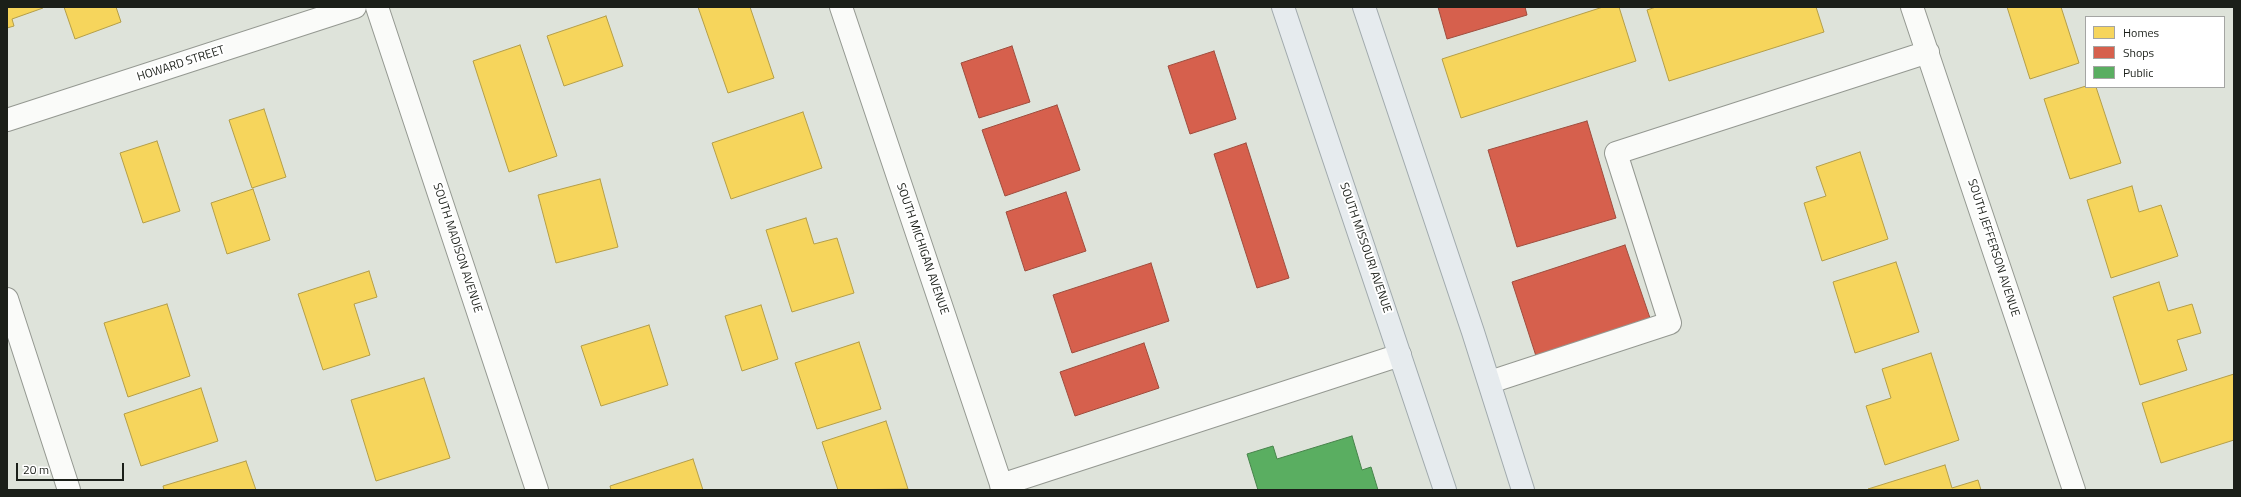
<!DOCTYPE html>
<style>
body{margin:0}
#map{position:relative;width:2241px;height:497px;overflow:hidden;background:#dee3da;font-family:"Titillium Web",sans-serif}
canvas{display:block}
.frame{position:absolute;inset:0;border:8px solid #1b1f19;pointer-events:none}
.legend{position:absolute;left:2085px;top:16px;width:140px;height:72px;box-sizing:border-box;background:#fff;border:1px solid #a4a5a3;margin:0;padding:5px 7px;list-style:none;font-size:12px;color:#1b1f19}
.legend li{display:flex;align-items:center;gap:8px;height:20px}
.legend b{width:20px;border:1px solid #a4a5a3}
.scale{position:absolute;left:16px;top:463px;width:108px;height:18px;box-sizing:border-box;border:2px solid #1b1f19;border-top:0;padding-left:5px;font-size:12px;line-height:14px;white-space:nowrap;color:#1b1f19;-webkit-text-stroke:3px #fff;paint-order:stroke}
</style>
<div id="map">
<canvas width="2241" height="497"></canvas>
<div class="frame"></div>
<ul class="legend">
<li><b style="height:11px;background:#f6d55c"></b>Homes</li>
<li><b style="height:11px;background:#d6604d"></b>Shops</li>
<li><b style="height:11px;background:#5aae61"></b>Public</li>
</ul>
<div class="scale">20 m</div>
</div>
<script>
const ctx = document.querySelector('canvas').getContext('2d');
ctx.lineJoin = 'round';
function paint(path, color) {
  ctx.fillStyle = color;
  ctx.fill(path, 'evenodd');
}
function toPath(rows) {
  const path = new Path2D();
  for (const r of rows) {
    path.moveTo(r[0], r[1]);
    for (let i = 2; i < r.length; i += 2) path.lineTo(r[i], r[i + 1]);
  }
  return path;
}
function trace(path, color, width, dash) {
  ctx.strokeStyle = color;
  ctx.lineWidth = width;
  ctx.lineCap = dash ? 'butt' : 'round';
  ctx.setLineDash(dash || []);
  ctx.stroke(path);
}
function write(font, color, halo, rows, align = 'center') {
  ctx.font = font + ' "Titillium Web",sans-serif';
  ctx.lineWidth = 4;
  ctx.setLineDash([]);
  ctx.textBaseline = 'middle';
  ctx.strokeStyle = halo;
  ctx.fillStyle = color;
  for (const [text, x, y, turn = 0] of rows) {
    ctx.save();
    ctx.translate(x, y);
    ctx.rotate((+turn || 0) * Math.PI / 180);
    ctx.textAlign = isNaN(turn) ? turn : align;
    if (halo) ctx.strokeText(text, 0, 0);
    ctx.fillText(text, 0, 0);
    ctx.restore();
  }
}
const homes = toPath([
 [7,7,43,7,43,8,12,19,14,26,7,28,7,7],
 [64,7,116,7,121,22,75,39,64,7],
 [698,7,750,7,774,78,728,93,698,7],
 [1603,7,1619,7,1636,61,1461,118,1442,59,1603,7],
 [1656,7,1816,7,1824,32,1669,81,1647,10,1656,7],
 [2007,7,2061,7,2079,63,2030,79,2007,7],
 [606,16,623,66,564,86,547,36,606,16],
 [520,45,557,156,509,172,473,61,520,45],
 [2086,86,2096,87,2121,163,2070,179,2044,99,2086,86],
 [264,109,286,177,252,188,229,120,264,109],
 [803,112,822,168,731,199,712,143,803,112],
 [157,141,180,211,143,223,120,153,157,141],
 [1860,152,1888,239,1822,261,1804,203,1826,196,1816,167,1860,152],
 [600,179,618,247,556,263,538,195,600,179],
 [2132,186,2139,212,2161,205,2178,256,2111,278,2087,200,2132,186],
 [253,189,270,240,227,254,211,203,253,189],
 [806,218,814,244,837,238,854,293,792,312,766,230,806,218],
 [1896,262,1919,332,1855,353,1833,282,1896,262],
 [369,271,377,297,354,304,370,355,323,370,298,294,369,271],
 [2159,282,2168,311,2192,304,2201,333,2177,340,2187,370,2140,385,2113,297,2159,282],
 [167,304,190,376,128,397,104,323,167,304],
 [761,305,778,359,742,371,725,316,761,305],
 [649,325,668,385,601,406,581,346,649,325],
 [859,342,881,409,817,429,795,363,859,342],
 [1931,353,1959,440,1885,465,1866,406,1891,398,1882,369,1931,353],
 [2234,374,2234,440,2161,463,2142,403,2234,374],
 [424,378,450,458,376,481,351,400,424,378],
 [201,388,218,441,141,466,124,414,201,388],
 [886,421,908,489,838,490,822,442,886,421],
 [693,459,703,490,611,490,610,486,693,459],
 [246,461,256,490,164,490,163,486,246,461],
 [1945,465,1952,488,1978,480,1981,490,1868,489,1945,465]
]);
paint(homes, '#f6d55c');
trace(homes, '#b49e48', 1);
const shops = toPath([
 [1438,7,1525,7,1527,15,1447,39,1438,7],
 [1012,46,1030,102,979,118,961,63,1012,46],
 [1214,51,1236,119,1190,134,1168,66,1214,51],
 [1057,105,1080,170,1005,196,982,130,1057,105],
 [1587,121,1616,218,1517,247,1488,150,1587,121],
 [1246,143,1289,278,1257,288,1214,154,1246,143],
 [1066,192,1086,251,1025,271,1006,212,1066,192],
 [1625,245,1650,318,1536,356,1512,282,1625,245],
 [1151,263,1169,321,1072,353,1053,295,1151,263],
 [1144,343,1159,388,1075,416,1060,372,1144,343]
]);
paint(shops, '#d6604d');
trace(shops, '#9e4c3d', 1);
const public = toPath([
 [1352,436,1362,470,1371,467,1378,490,1258,490,1247,454,1273,446,1277,459,1352,436]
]);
paint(public, '#5aae61');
trace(public, '#47834b', 1);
const minor = toPath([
 [377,7,537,490],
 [841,7,1003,490],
 [1912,7,2074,490],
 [7,120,355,7],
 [7,299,69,490],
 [1490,382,1670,323,1616,153,1928,52],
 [1001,485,1400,355]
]);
const major = toPath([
 [1283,7,1445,490],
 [1364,7,1473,332,1523,490]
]);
trace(minor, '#949891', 24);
trace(major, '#a1aaad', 24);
trace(minor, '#fafbf9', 22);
trace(major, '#e6ebee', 22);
write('12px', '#1b1f19', '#fff', [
 ["HOWARD STREET",181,64,-18],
 ["SOUTH MADISON AVENUE",457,248,72],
 ["SOUTH MISSOURI AVENUE",1365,248,71],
 ["SOUTH JEFFERSON AVENUE",1993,248,72],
 ["SOUTH MICHIGAN AVENUE",922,249,71]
]);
</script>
